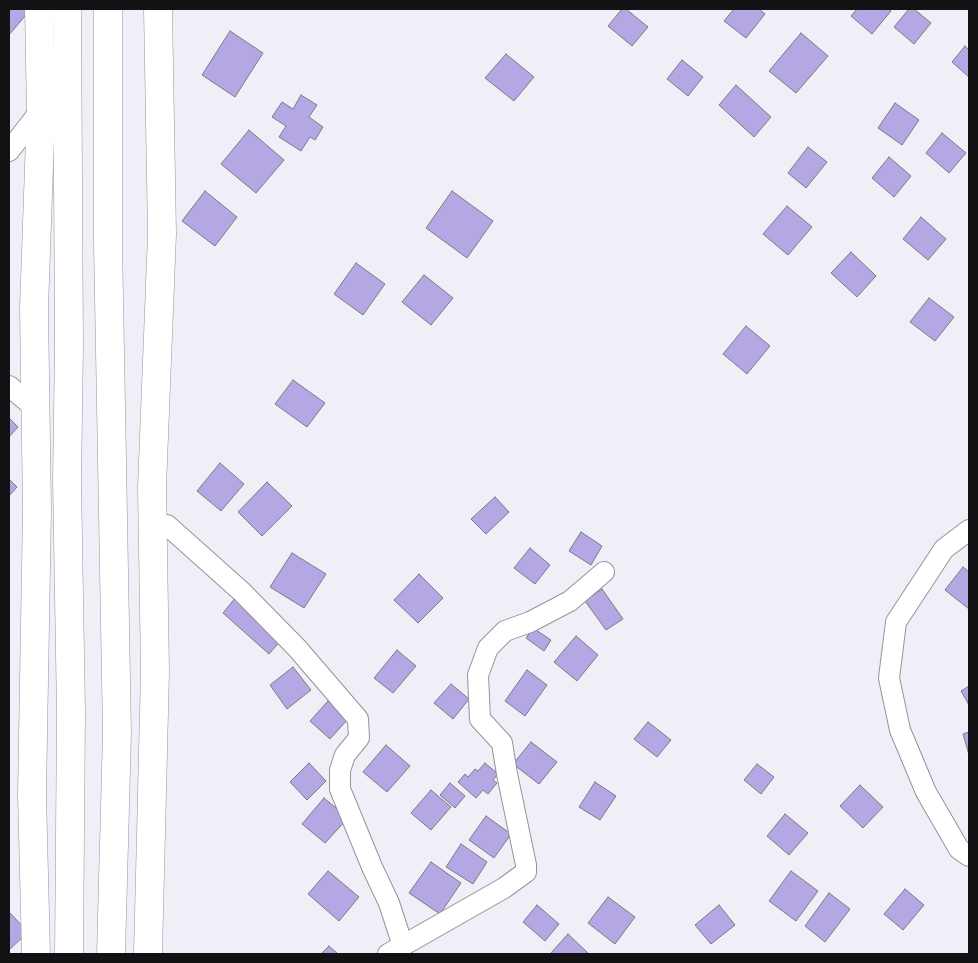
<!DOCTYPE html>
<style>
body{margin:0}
#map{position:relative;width:978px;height:963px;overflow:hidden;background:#eff0f7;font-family:"Golos Text",sans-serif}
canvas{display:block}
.frame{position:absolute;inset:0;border:10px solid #121215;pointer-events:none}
</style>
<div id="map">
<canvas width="978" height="963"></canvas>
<div class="frame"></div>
</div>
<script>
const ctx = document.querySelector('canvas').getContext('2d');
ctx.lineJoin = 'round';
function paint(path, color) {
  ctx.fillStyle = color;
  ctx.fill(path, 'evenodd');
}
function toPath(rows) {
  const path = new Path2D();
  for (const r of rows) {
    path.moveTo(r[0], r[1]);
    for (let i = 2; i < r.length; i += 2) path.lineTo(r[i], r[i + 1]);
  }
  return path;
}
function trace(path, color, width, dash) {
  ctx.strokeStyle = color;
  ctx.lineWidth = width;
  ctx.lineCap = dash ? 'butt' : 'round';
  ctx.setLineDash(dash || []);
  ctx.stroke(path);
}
const building = toPath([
 [9,9,28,9,30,10,9,35,9,9],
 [622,9,626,9,648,27,632,46,608,26,622,9],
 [734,9,759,9,765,14,746,38,724,21,734,9],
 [857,9,888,9,891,11,872,34,851,16,857,9],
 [909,9,914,9,931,23,914,44,894,27,909,9],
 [230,31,263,53,235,97,202,75,230,31],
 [801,33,828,56,796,93,769,71,801,33],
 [965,46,969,50,969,77,952,62,965,46],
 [506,54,534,77,514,101,485,78,506,54],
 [682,60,703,77,688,96,667,79,682,60],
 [736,85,771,117,754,137,719,105,736,85],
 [301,95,317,105,309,117,323,127,315,140,310,137,301,151,279,137,286,126,272,117,282,102,293,109,301,95],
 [895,103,919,120,902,145,878,128,895,103],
 [249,130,284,160,256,193,221,164,249,130],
 [942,133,966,153,949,173,926,153,942,133],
 [808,147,827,162,806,188,788,173,808,147],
 [889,157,911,176,894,197,872,178,889,157],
 [205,191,237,217,215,246,182,221,205,191],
 [452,191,493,221,467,258,426,228,452,191],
 [787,206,812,227,788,255,763,234,787,206],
 [921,217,946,239,928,260,903,239,921,217],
 [851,252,876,276,857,297,831,273,851,252],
 [356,263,385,284,363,315,334,294,356,263],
 [424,275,453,298,431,325,402,302,424,275],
 [929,298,954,317,935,341,910,322,929,298],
 [746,326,770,346,747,374,723,354,746,326],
 [293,380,325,403,307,427,275,404,293,380],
 [9,418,18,427,9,437,9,418],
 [220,463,244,484,221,511,197,491,220,463],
 [9,479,17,487,9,496,9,479],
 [267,482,292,506,262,536,238,512,267,482],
 [495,497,509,512,486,534,471,519,495,497],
 [581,532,602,546,591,565,569,551,581,532],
 [530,548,550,565,535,584,514,568,530,548],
 [292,553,326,574,304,608,270,587,292,553],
 [963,567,969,572,969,609,945,590,963,567],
 [419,574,443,598,418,623,394,600,419,574],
 [602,589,623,619,606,630,585,601,602,589],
 [236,597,283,638,269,654,223,613,236,597],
 [533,628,551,640,544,651,526,638,533,628],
 [576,636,598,655,577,681,554,662,576,636],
 [397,650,416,666,393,693,374,678,397,650],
 [293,667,311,690,287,709,270,685,293,667],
 [527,670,547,685,525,716,505,701,527,670],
 [451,684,469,699,453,719,434,703,451,684],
 [969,686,969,705,961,691,969,686],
 [328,701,348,719,330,739,310,721,328,701],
 [648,722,671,740,657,757,634,739,648,722],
 [969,732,969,755,963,734,969,732],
 [531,742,557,762,539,784,513,764,531,742],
 [386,745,410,766,387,792,363,772,386,745],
 [309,763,326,781,307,800,290,782,309,763],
 [485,763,498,774,493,780,497,783,488,794,483,790,476,798,458,782,465,774,468,777,475,769,478,771,485,763],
 [757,764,774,777,761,794,744,780,757,764],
 [595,782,616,796,600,820,579,807,595,782],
 [450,783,465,796,455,808,440,795,450,783],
 [860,785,883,807,863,828,840,806,860,785],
 [431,790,451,807,431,830,411,813,431,790],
 [324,798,348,818,325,843,302,824,324,798],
 [785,814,808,833,789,855,767,836,785,814],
 [486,816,511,834,494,858,469,840,486,816],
 [461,844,487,862,473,884,446,867,461,844],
 [431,862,461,883,440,914,409,893,431,862],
 [328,871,359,897,339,921,308,894,328,871],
 [791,871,818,891,796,921,769,901,791,871],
 [905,889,924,905,903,930,884,914,905,889],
 [829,893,850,909,825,942,805,926,829,893],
 [608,897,635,917,615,944,588,923,608,897],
 [537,905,559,924,545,941,523,922,537,905],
 [719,905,735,925,711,944,695,925,719,905],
 [9,912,28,932,9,950,9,912],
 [568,934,589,954,550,954,568,934],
 [329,946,338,954,321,954,329,946]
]);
paint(building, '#b5a6e4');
trace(building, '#7b7a81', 1);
const street = toPath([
 [9,151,41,110],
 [9,386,35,408],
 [167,525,242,592,297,648,358,719,359,738,345,755,340,770,340,789,372,867,389,903,403,946],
 [969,530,944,549,896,622,889,678,900,730,926,792,959,849,969,856],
 [388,954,504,888,526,872,526,865,507,774,502,743,480,719,478,675,488,648,505,631,530,622,570,601,604,572]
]);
const secondary = toPath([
 [36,954,32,794,37,510,34,308,41,110,39,9],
 [148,954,155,672,152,487,162,234,158,9]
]);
const highway = toPath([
 [67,9,69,346,67,480,71,713,69,954],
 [108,9,108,243,117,733,111,954]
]);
trace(street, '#93949b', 22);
trace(secondary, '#93949b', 29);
trace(highway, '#93949b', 29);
trace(street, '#fff', 20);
trace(secondary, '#fff', 28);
trace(highway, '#fff', 28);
</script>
